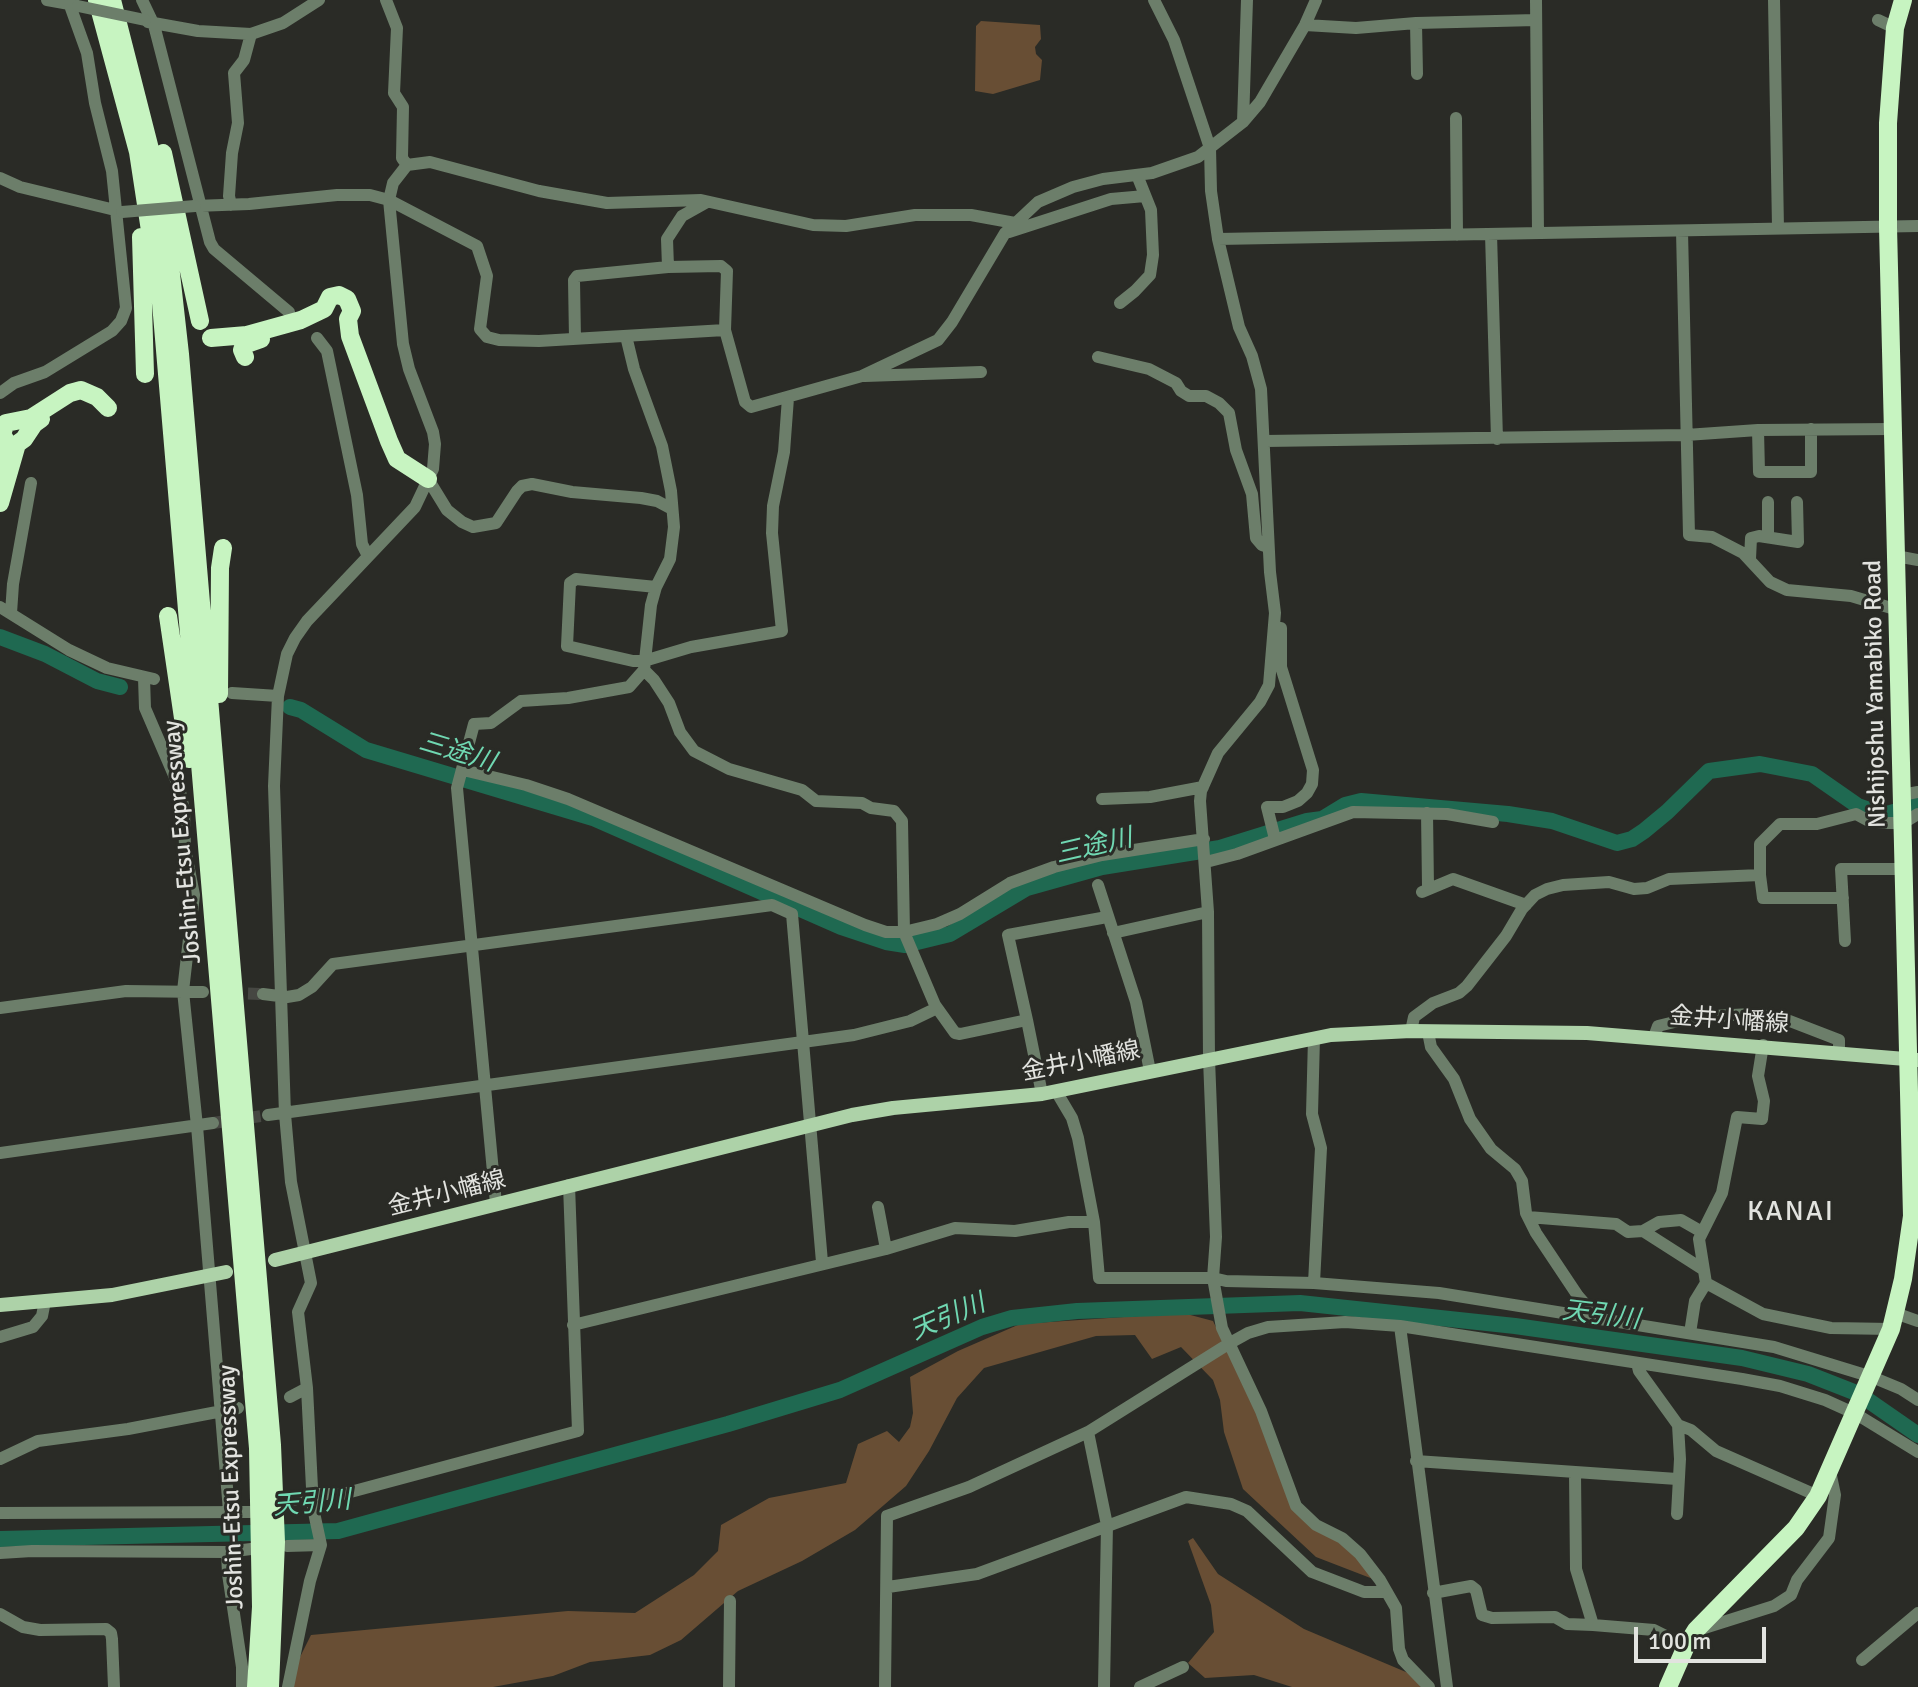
<!DOCTYPE html>
<meta charset="utf-8">
<style>
body{margin:0}
#map{position:relative;width:1918px;height:1687px;overflow:hidden;background:#2a2b26;font-family:Signika,sans-serif}
canvas{display:block}
.scale{position:absolute;left:1634px;top:1627px;width:132px;height:36px;box-sizing:border-box;border:4px solid #e2e3df;border-top:0;padding-left:10px;font-size:24px;line-height:28px;white-space:nowrap;color:#e2e3df;-webkit-text-stroke:6px #2a2b26;paint-order:stroke}
</style>
<div id="map">
<canvas width="1918" height="1687"></canvas>
<div class="scale">100 m</div>
</div>
<script>
const ctx = document.querySelector('canvas').getContext('2d');
ctx.lineJoin = 'round';
function paint(path, color) {
  ctx.fillStyle = color;
  ctx.fill(path, 'evenodd');
}
function toPath(rows) {
  const path = new Path2D();
  for (const r of rows) {
    path.moveTo(r[0], r[1]);
    for (let i = 2; i < r.length; i += 2) path.lineTo(r[i], r[i + 1]);
  }
  return path;
}
function trace(path, color, width, dash) {
  ctx.strokeStyle = color;
  ctx.lineWidth = width;
  ctx.lineCap = dash ? 'butt' : 'round';
  ctx.setLineDash(dash || []);
  ctx.stroke(path);
}
function write(font, color, halo, rows, align = 'center') {
  ctx.font = font + ' Signika,"Noto Sans JP",sans-serif';
  ctx.lineWidth = 6;
  ctx.setLineDash([]);
  ctx.textBaseline = 'middle';
  ctx.strokeStyle = halo;
  ctx.fillStyle = color;
  for (const [text, x, y, turn = 0] of rows) {
    ctx.save();
    ctx.translate(x, y);
    ctx.rotate((+turn || 0) * Math.PI / 180);
    ctx.textAlign = isNaN(turn) ? turn : align;
    if (halo) ctx.strokeText(text, 0, 0);
    ctx.fillText(text, 0, 0);
    ctx.restore();
  }
}
paint(toPath([
 [981,21,1040,25,1041,39,1035,47,1036,54,1042,60,1040,80,993,94,975,91,976,26],
 [1183,1313,1213,1321,1258,1413,1294,1511,1341,1541,1358,1558,1373,1579,1316,1557,1243,1489,1224,1432,1220,1400,1213,1380,1181,1347,1152,1359,1135,1335,1096,1336,984,1368,957,1398,929,1451,906,1486,855,1530,802,1561,738,1591,681,1640,650,1655,590,1662,553,1676,493,1687,292,1687,292,1673,311,1635,568,1611,635,1613,694,1575,718,1551,721,1525,769,1498,846,1483,858,1444,887,1431,899,1442,910,1427,913,1413,910,1377,958,1351,1020,1324],
 [1193,1538,1218,1574,1304,1629,1413,1675,1421,1687,1292,1687,1254,1675,1205,1678,1188,1663,1214,1632,1211,1605,1188,1541]
]), '#684e34');
trace(toPath([
 [0,637,45,654,97,681,120,687],
 [290,707,301,710,366,750,593,818,841,927,886,942,905,945,950,934,1027,888,1102,867,1220,848,1307,821,1322,819,1345,805,1361,801,1508,814,1552,821,1617,843,1632,839,1644,831,1667,812,1709,771,1760,764,1812,774,1858,806,1875,812,1887,814,1918,805],
 [0,1539,338,1531,728,1424,840,1390,982,1327,1012,1318,1077,1311,1300,1303,1515,1326,1742,1358,1808,1374,1859,1394,1918,1435]
]), '#1f6951', 16);
trace(toPath([
 [230,993,263,994],
 [213,1123,268,1115]
]), '#464742', 12, [12, 6]);
trace(toPath([
 [47,0,75,5],
 [142,0,154,25,210,242,214,249,289,312],
 [386,0,397,28,394,93,403,107,402,158,407,165],
 [1154,0,1174,40,1210,148,1211,191,1218,239,1239,327,1252,356,1261,389,1270,572,1275,613,1269,685,1260,702,1218,753,1201,791,1200,801,1208,912,1209,1059,1216,1237,1213,1278,1222,1328,1261,1411,1296,1506,1316,1525,1342,1538,1360,1554,1380,1580,1396,1608,1399,1649,1403,1660,1429,1687],
 [1536,0,1538,233],
 [1774,0,1778,228],
 [1878,20,1895,28],
 [148,22,198,31,251,34,283,23,319,0],
 [1416,23,1417,74],
 [1305,25,1356,28,1416,23,1536,20],
 [1456,118,1457,235],
 [1243,122,1247,0],
 [0,178,20,187,119,211],
 [231,205,229,196,232,153,238,123,234,73,244,60,251,34],
 [195,206,249,204,337,195,370,195,389,200,477,246,487,276,480,329,487,337,499,340,539,341,725,330,745,402,751,407,862,376,938,340,952,322,1005,233,1038,202,1073,187,1103,179,1152,173,1198,157,1243,122,1260,102,1305,25,1316,0],
 [1682,231,1689,535,1712,537,1743,553,1770,582,1787,590,1851,596,1898,610],
 [1009,232,1111,199,1145,196],
 [1491,234,1497,439],
 [1218,239,1918,226],
 [668,267,667,239,682,216,707,202],
 [1120,303,1135,291,1150,275,1153,255,1151,210,1137,175],
 [317,338,327,351,357,495,362,544,368,556],
 [575,339,574,280,577,276,668,267,721,266,727,271,725,330],
 [1098,357,1149,369,1176,383,1181,391,1189,396,1206,396,1219,403,1229,413,1236,450,1252,494,1256,538,1262,545,1268,547],
 [865,376,981,372],
 [0,393,14,383,45,372,112,331,121,321,126,308,112,171,95,103,87,53,68,0],
 [1758,430,1759,472,1811,472,1811,429],
 [1265,441,1686,435,1758,430,1893,429],
 [428,479,447,510,462,522,473,527,496,523,517,491,522,486,532,484,572,492,641,498,657,501,672,509],
 [1768,502,1768,537],
 [1896,556,1918,560],
 [1750,559,1751,538,1759,536,1798,542,1797,502],
 [656,587,576,579,570,583,567,646,633,661,644,661,691,647,782,631,772,533,773,506,784,452,788,398],
 [0,607,69,650,107,668,154,679],
 [11,613,13,584,31,483],
 [144,678,145,708,179,787,184,810,185,849,194,895,183,991,197,1126,229,1511],
 [232,693,278,696],
 [463,770,526,785,568,799,865,925,886,932,904,932,902,821,894,811,871,808,862,803,816,801,802,790,729,769,694,751,680,732,669,703,654,680,644,670],
 [1902,795,1918,792],
 [1102,799,1150,797,1203,787],
 [1427,813,1428,887],
 [1275,839,1267,807,1283,807,1298,801,1307,793,1312,784,1313,770,1281,667,1281,628],
 [1206,862,1237,854,1353,812,1447,814,1493,822],
 [1760,875,1763,898,1843,898],
 [1098,885,1136,1002,1150,1071],
 [1422,892,1453,879,1526,905],
 [1113,933,1208,912],
 [1845,941,1841,869,1904,869],
 [263,994,287,997,299,995,312,987,333,964,772,905,792,914,822,1262],
 [0,1008,126,991,203,992],
 [1027,1020,1008,935,1107,917],
 [1411,1031,1414,1017,1433,1003,1459,993,1467,986,1506,936,1522,909,1535,895,1547,889,1563,885,1609,882,1634,889,1647,888,1669,879,1760,875,1760,844,1780,824,1817,824,1856,814,1869,821,1883,823,1903,823,1918,814],
 [1428,1032,1431,1047,1454,1079,1470,1119,1491,1149,1515,1169,1522,1181,1526,1213,1536,1233,1578,1296,1597,1318],
 [1654,1037,1658,1026,1695,1017,1751,1014,1782,1018,1839,1040,1839,1052],
 [1056,1091,1072,1118,1078,1138,1094,1222,1099,1278,1213,1278,1226,1281,1314,1283,1439,1293,1774,1347,1872,1377,1901,1389,1918,1400],
 [1042,1094,1027,1020,960,1034,955,1033,935,1005,904,932,937,924,960,914,1010,883,1054,867,1102,855,1204,839],
 [268,1115,854,1035,910,1021,937,1008],
 [0,1153,213,1123],
 [496,1204,457,788,474,724,491,723,521,701,568,698,629,687,644,670,651,605,656,587,670,559,674,527,671,491,662,446,634,369,626,336],
 [878,1207,886,1249],
 [1528,1217,1616,1224,1628,1232,1643,1231,1704,1270],
 [1643,1231,1659,1222,1681,1220,1702,1232],
 [1314,1283,1321,1148,1312,1114,1314,1038],
 [1706,1283,1763,1314,1831,1328,1891,1329],
 [1895,1313,1918,1321],
 [573,1325,886,1249,955,1228,1015,1231,1069,1222,1094,1222],
 [1400,1326,1447,1687],
 [1690,1333,1695,1301,1706,1283,1699,1239,1722,1193,1737,1117,1762,1119,1764,1101,1758,1076,1763,1045],
 [0,1337,33,1327,42,1316,45,1301],
 [1637,1363,1639,1371,1678,1425,1680,1459,1677,1514],
 [290,1397,307,1388],
 [1678,1425,1691,1430,1716,1451,1818,1496],
 [1088,1432,1107,1525,1104,1687],
 [0,1459,38,1441,128,1429,238,1408],
 [1416,1461,1677,1479],
 [284,1503,312,1494,343,1494,578,1431,569,1185],
 [0,1513,250,1512],
 [287,1546,321,1545],
 [0,1553,32,1551,227,1552],
 [888,1587,977,1574,1186,1497,1231,1504,1247,1511,1312,1572,1364,1592,1387,1592],
 [1433,1593,1471,1586,1476,1590,1482,1615,1492,1618,1555,1617,1567,1624,1593,1625,1576,1569,1575,1473],
 [0,1614,23,1627,40,1630,106,1629,111,1633,112,1639,114,1687],
 [1593,1625,1654,1630,1686,1646],
 [1698,1630,1774,1606,1791,1595,1797,1580,1829,1538,1835,1495,1830,1471],
 [1862,1660,1918,1613],
 [242,1687,242,1667,228,1574,227,1552,251,1549],
 [288,1687,310,1581,321,1545,313,1508,307,1388,298,1312,311,1283,291,1182,285,1114,274,786,278,696,287,654,295,638,307,621,415,507,433,469,435,444,433,432,409,369,403,344,389,200,393,183,407,165,430,162,539,191,607,203,701,200,813,225,846,226,915,215,971,215,1015,223],
 [729,1687,730,1601],
 [885,1687,887,1516,969,1487,1088,1432,1230,1343,1248,1333,1268,1327,1345,1322,1400,1326,1742,1379,1780,1386,1825,1400,1856,1414,1918,1452],
 [1140,1687,1183,1667]
]), '#6c7e6a', 12);
trace(toPath([
 [275,1260,852,1115,893,1108,1042,1094,1331,1035,1411,1031,1587,1033,1918,1060],
 [0,1305,112,1295,226,1272]
]), '#add2a8', 14);
trace(toPath([
 [97,0,138,152,161,303,258,1448,261,1607,256,1687],
 [112,0,151,153,169,256,180,354,272,1445,276,1542,270,1687],
 [163,153,200,321],
 [141,237,145,374],
 [211,338,247,335,301,320,324,309,330,297,339,295,347,299,352,311,348,319,350,336,389,441,397,459,428,479],
 [245,357,242,350,244,345,261,339],
 [0,481,7,454,6,441,2,434,6,423,31,418,70,393,81,390,97,397,108,408],
 [0,503,17,444,24,439,34,424,41,419],
 [168,616,189,759],
 [219,694,220,568,223,548],
 [1668,1687,1686,1646,1696,1630,1796,1528,1818,1496,1891,1329,1903,1279,1912,1216,1888,227,1888,123,1895,28,1903,0]
]), '#c7f4c1', 18);
trace(toPath([
 [78,6,145,20],
 [122,212,195,206]
]), '#6c7e6a', 12);
write('24px', '#e2e3df', '#2a2b26', [
 ["Nishijoshu Yamabiko Road",1876,694,-91],
 ["Joshin-Etsu Expressway",183,842,-95],
 ["金井小幡線",1729,1021,4],
 ["金井小幡線",1081,1062,-11],
 ["金井小幡線",447,1194,-14],
 ["Joshin-Etsu Expressway",232,1487,-92]
]);
write('italic 26px', '#70d8b2', '#2a2b26', [
 ["三途川",457,753,17],
 ["三途川",1094,847,-13],
 ["天引川",1601,1316,7],
 ["天引川",948,1318,-23],
 ["天引川",312,1504,-5]
]);
ctx.letterSpacing = '2px';
write('28px', '#e2e3df', '#2a2b26', [
 ["KANAI",1791,1213]
]);
ctx.letterSpacing = '0px';
</script>
